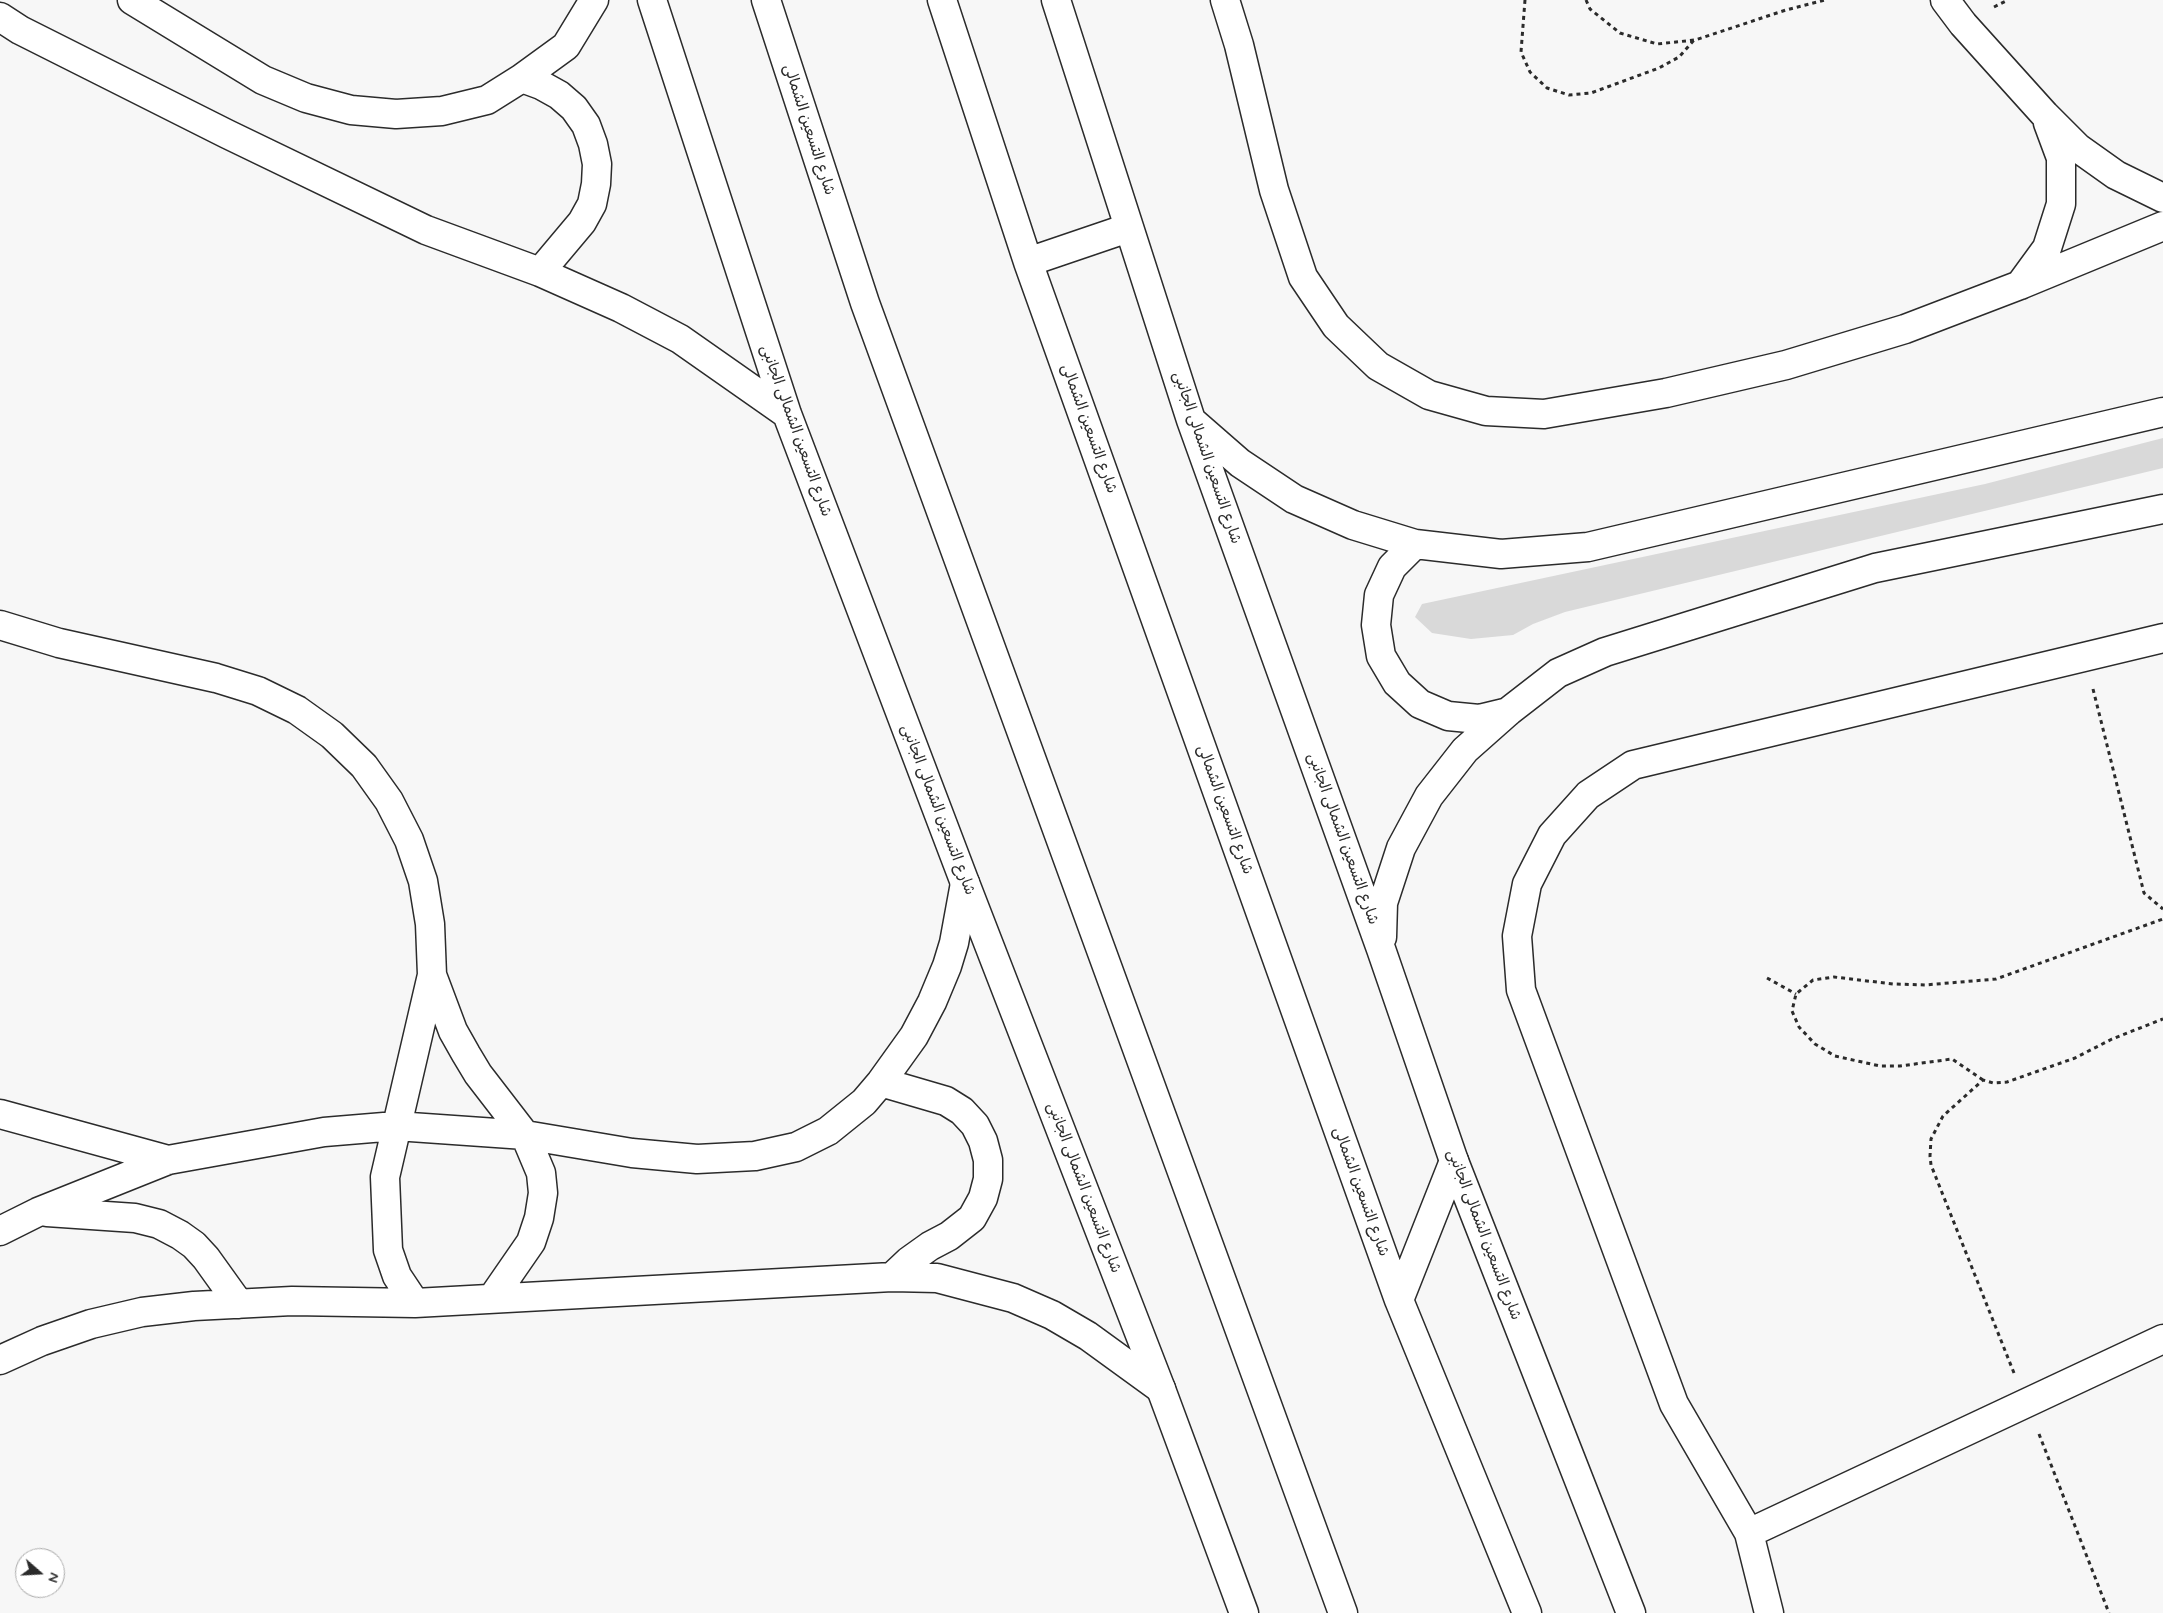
<!DOCTYPE html>
<meta charset="utf-8">
<style>
body{margin:0}
#map{position:relative;width:2163px;height:1613px;overflow:hidden;background:#f7f7f7;font-family:Mynerve,sans-serif}
canvas{display:block}
.north{position:absolute;left:15px;top:1548px;width:50px;height:50px;box-sizing:border-box;background:#fff;border:1px solid #aaa;border-radius:50%;rotate:109deg;font-size:14px;font-weight:700;line-height:20px;text-align:center;color:#2b2b2b}
.north::after{content:'';display:block;margin:auto;width:18px;height:22px;background:#2b2b2b;clip-path:polygon(50% 0,100% 100%,50% 72%,0 100%)}
</style>
<div id="map">
<canvas width="2163" height="1613"></canvas>
<div class="north">N</div>
</div>
<script>
const ctx = document.querySelector('canvas').getContext('2d');
ctx.lineJoin = 'round';
function paint(path, color) {
  ctx.fillStyle = color;
  ctx.fill(path, 'evenodd');
}
function toPath(rows) {
  const path = new Path2D();
  for (const r of rows) {
    path.moveTo(r[0], r[1]);
    for (let i = 2; i < r.length; i += 2) path.lineTo(r[i], r[i + 1]);
  }
  return path;
}
function trace(path, color, width, dash) {
  ctx.strokeStyle = color;
  ctx.lineWidth = width;
  ctx.lineCap = dash ? 'butt' : 'round';
  ctx.setLineDash(dash || []);
  ctx.stroke(path);
}
function write(font, color, halo, rows, align = 'center') {
  ctx.font = font + ' Mynerve,"Playpen Sans Arabic",sans-serif';
  ctx.lineWidth = 4;
  ctx.setLineDash([]);
  ctx.textBaseline = 'middle';
  ctx.strokeStyle = halo;
  ctx.fillStyle = color;
  for (const [text, x, y, turn = 0] of rows) {
    ctx.save();
    ctx.translate(x, y);
    ctx.rotate((+turn || 0) * Math.PI / 180);
    ctx.textAlign = isNaN(turn) ? turn : align;
    if (halo) ctx.strokeText(text, 0, 0);
    ctx.fillText(text, 0, 0);
    ctx.restore();
  }
}
paint(toPath([
 [2163,438,2163,468,1565,612,1533,624,1513,635,1471,639,1432,633,1415,617,1422,604,1985,484]
]), '#d9d9d9');
const street = toPath([
 [1225,0,1239,45,1274,190,1303,277,1336,326,1378,366,1429,395,1486,411,1544,414,1666,393,1786,365,1905,329,2020,285,2163,226],
 [1945,0,1963,24,2045,115,2078,148,2116,175,2163,198],
 [2020,285,2047,248,2061,204,2061,158,2048,123],
 [0,625,59,643,216,678,258,691,297,710,332,735,364,766,389,801,409,840,423,881,430,924,432,975,385,1177,388,1250,397,1276,415,1303],
 [432,975,453,1031,466,1054,478,1074,525,1135,541,1173,543,1193,539,1218,531,1242,493,1297],
 [881,1082,946,1101,962,1111,975,1125,983,1141,988,1160,988,1179,983,1198,972,1218,949,1236,930,1246,909,1261,892,1277],
 [0,1114,168,1160],
 [47,1212,135,1218,159,1224,180,1235,194,1245,206,1258,239,1304],
 [0,1231,38,1212,168,1160,324,1132,396,1126,525,1135,632,1153,697,1159,755,1156,796,1147,828,1131,864,1102,881,1082,914,1036,932,1002,947,966,954,943,965,883],
 [0,1360,42,1341,91,1324,142,1312,194,1306,292,1301,415,1303,892,1277,937,1278,1013,1298,1052,1315,1088,1336,1161,1389],
 [1749,1533,2163,1339],
 [1769,1613,1749,1533,1674,1404,1521,990,1517,936,1527,884,1552,835,1588,795,1633,765,2163,638]
]);
const secondary = toPath([
 [132,0,263,80,306,98,351,110,396,114,442,111,487,100,522,78,566,46,594,0],
 [652,0,787,414,965,883,1161,1389,1244,1613],
 [1056,0,1191,420,1381,949,1454,1161,1631,1613],
 [0,17,20,30,227,134,426,230,540,272,621,308,680,339,787,414],
 [522,78,541,85,559,95,574,108,586,125,593,144,597,164,596,184,592,204,582,222,540,272],
 [1193,422,1240,463,1294,499,1353,525,1415,544,1501,554,1588,547,2163,412],
 [1415,544,1392,567,1379,595,1376,625,1381,656,1397,683,1420,704,1448,716,1479,719,1508,712],
 [1382,937,1383,903,1401,848,1429,796,1465,750,1509,711,1558,673,1605,652,1875,568,2163,509]
]);
const primary = toPath([
 [766,0,865,303,1343,1613],
 [942,0,1028,262,1399,1300,1527,1613],
 [1028,262,1128,228],
 [1399,1300,1454,1161]
]);
trace(street, '#2b2b2b', 31);
trace(secondary, '#2b2b2b', 31);
trace(primary, '#2b2b2b', 31);
trace(toPath([
 [1525,0,1521,52,1530,72,1547,88,1569,95,1591,93,1659,68,1679,57,1694,40],
 [1586,0,1590,9,1620,33,1657,44,1695,40,1786,10,1825,0],
 [1994,7,2008,0],
 [2093,689,2144,893,2163,909],
 [1767,978,1796,994],
 [1983,1080,1952,1059,1900,1066,1880,1066,1835,1056,1815,1044,1799,1027,1792,1011,1796,994,1813,980,1834,977,1893,984,1925,985,1996,979,2163,919],
 [2014,1373,1931,1165,1930,1156,1931,1139,1943,1116,1983,1080,1993,1083,2007,1082,2075,1058,2112,1039,2163,1019],
 [2039,1434,2109,1613]
]), '#2b2b2b', 3, [4, 4]);
trace(street, '#fff', 28);
trace(secondary, '#fff', 28);
trace(primary, '#fff', 28);
write('15px', '#2b2b2b', '#fff', [
 ["شارع التسعين الشمالى",808,130,72],
 ["شارع التسعين الشمالى",1088,429,70],
 ["شارع التسعين الشمالى الجانبى",795,431,70],
 ["شارع التسعين الشمالى الجانبى",1206,458,71],
 ["شارع التسعين الشمالى الجانبى",937,810,69],
 ["شارع التسعين الشمالى",1224,810,70],
 ["شارع التسعين الشمالى الجانبى",1342,839,70],
 ["شارع التسعين الشمالى الجانبى",1083,1188,69],
 ["شارع التسعين الشمالى",1360,1192,70],
 ["شارع التسعين الشمالى الجانبى",1483,1235,69]
]);
</script>
